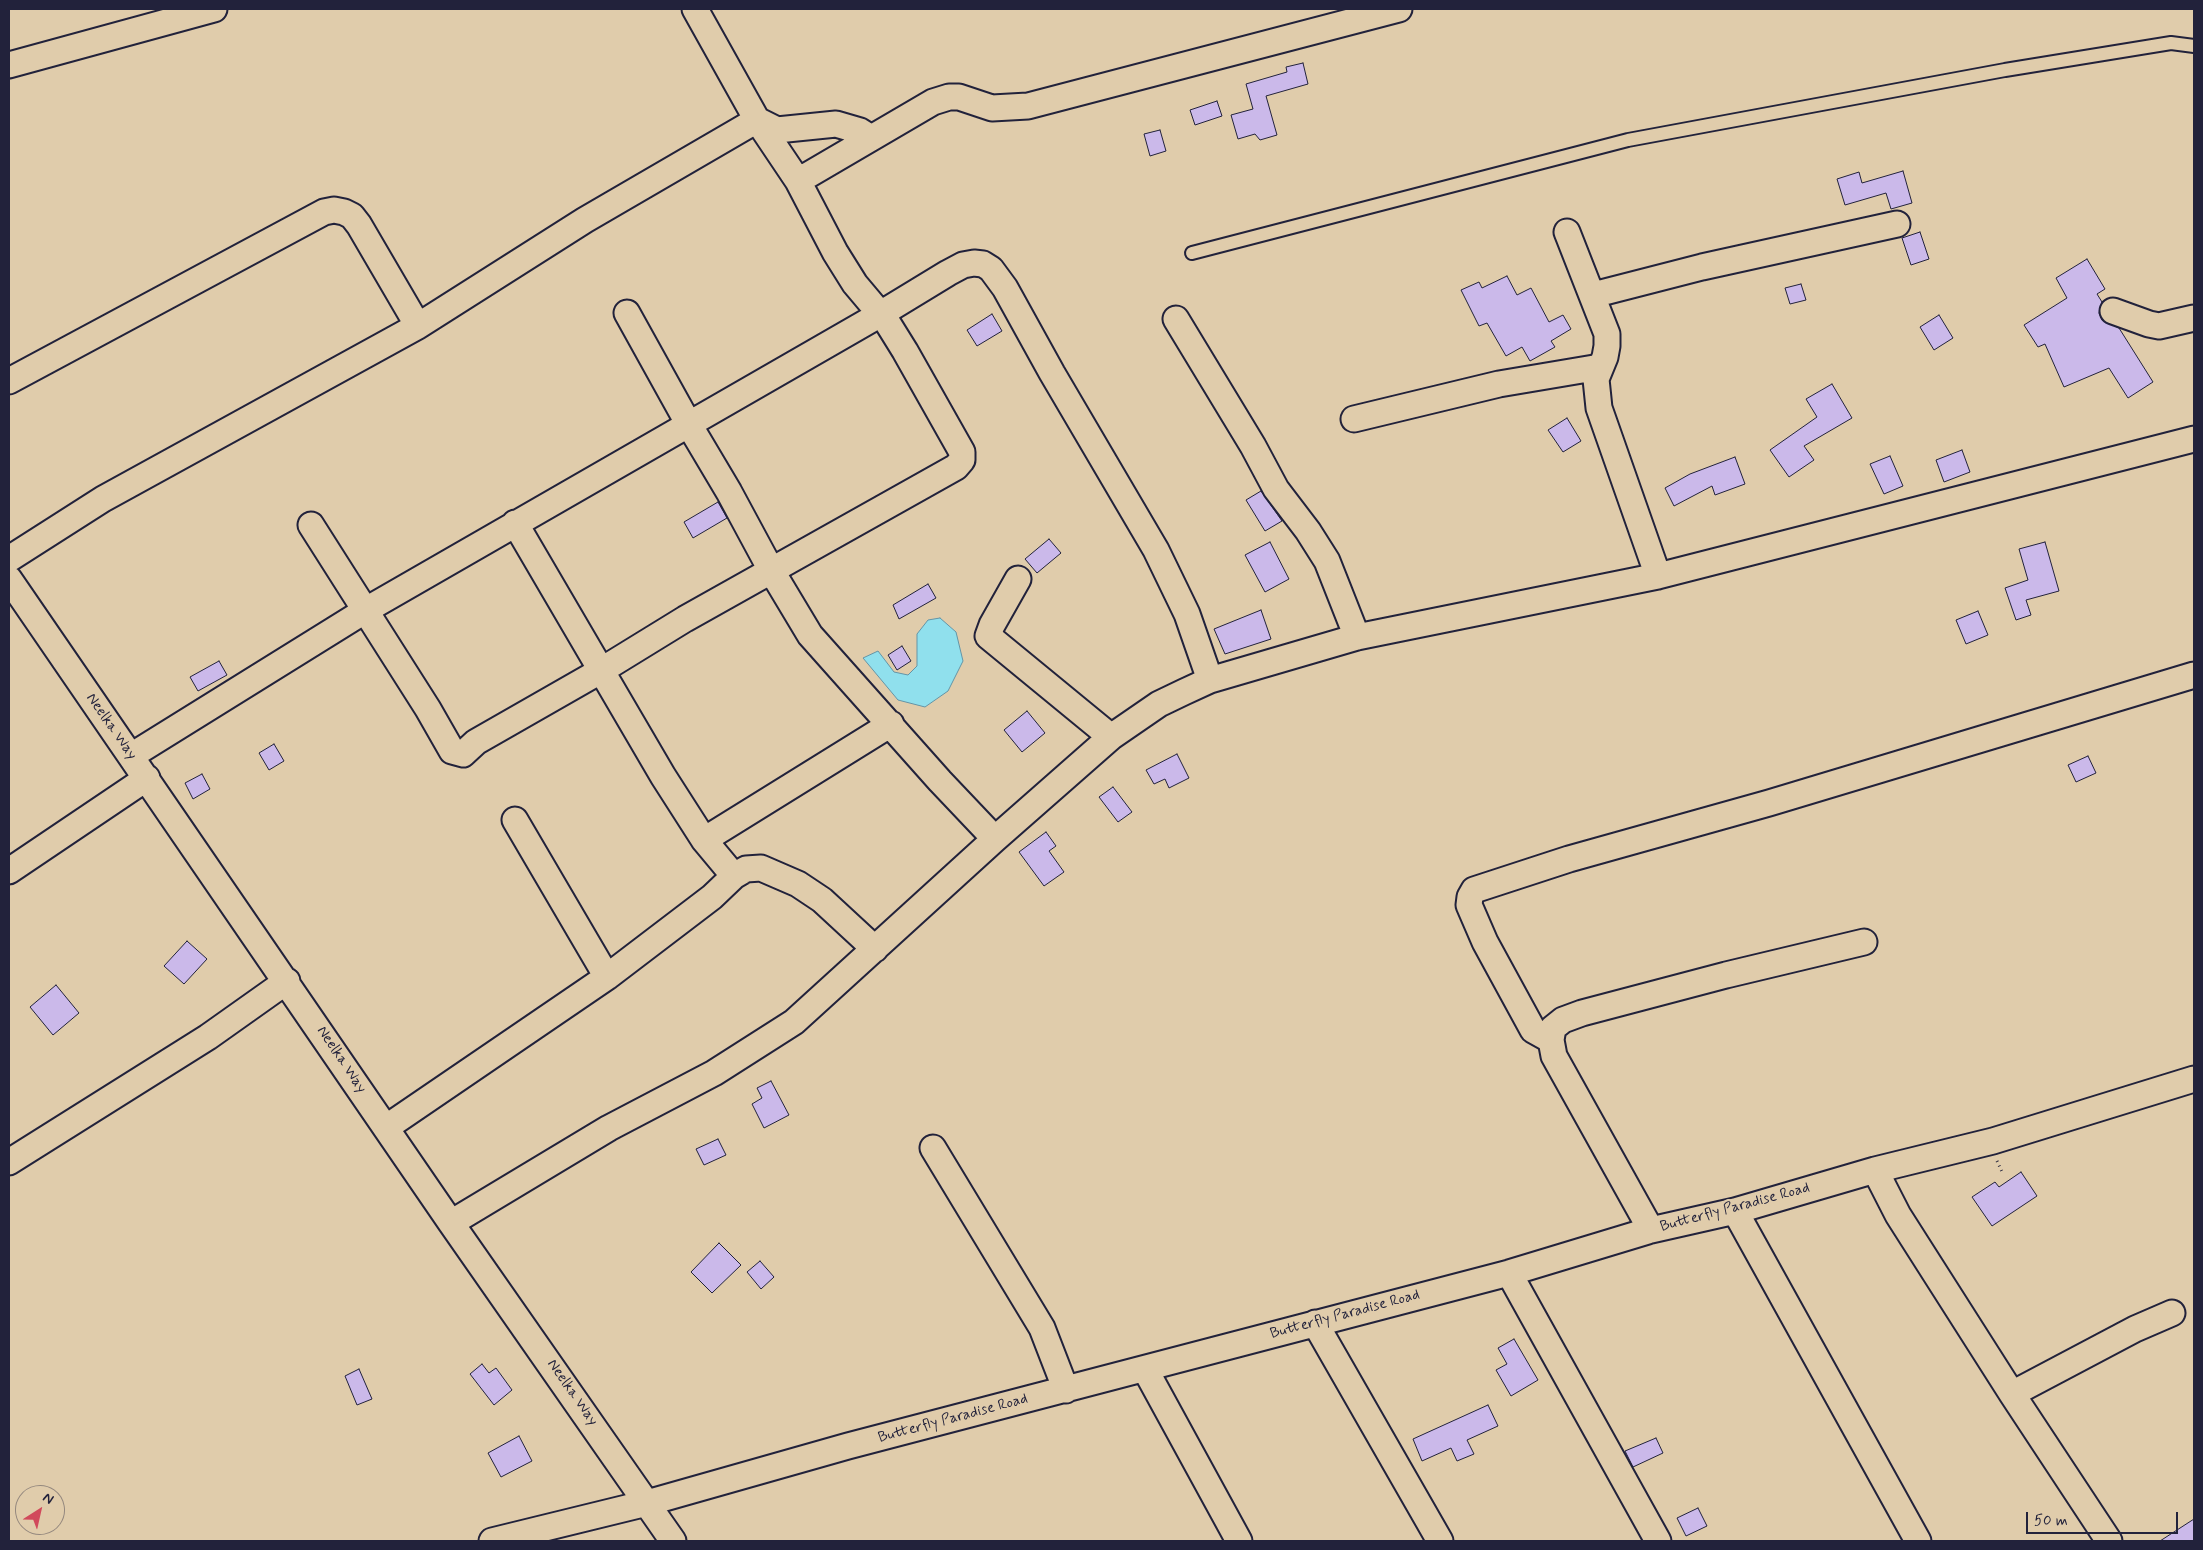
<!DOCTYPE html>
<style>
body{margin:0}
#map{position:relative;width:2203px;height:1550px;overflow:hidden;background:#e0ccab;font-family:Mynerve,sans-serif}
canvas{display:block}
.frame{position:absolute;inset:0;border:10px solid #22223b;pointer-events:none}
.north{position:absolute;left:15px;top:1485px;width:50px;height:50px;box-sizing:border-box;background:#e0ccab;border:1px solid #94887e;border-radius:50%;rotate:35deg;font-size:14px;font-weight:700;line-height:20px;text-align:center;color:#22223b}
.north::after{content:'';display:block;margin:auto;width:18px;height:22px;background:#d1495b;clip-path:polygon(50% 0,100% 100%,50% 72%,0 100%)}
.scale{position:absolute;left:2026px;top:1512px;width:152px;height:22px;box-sizing:border-box;border:2px solid #22223b;border-top:0;padding-left:6px;font-size:15px;line-height:18px;white-space:nowrap;color:#22223b;-webkit-text-stroke:4px #e0ccab;paint-order:stroke}
</style>
<div id="map">
<canvas width="2203" height="1550"></canvas>
<div class="frame"></div>
<div class="north">N</div>
<div class="scale">50 m</div>
</div>
<script>
const ctx = document.querySelector('canvas').getContext('2d');
ctx.lineJoin = 'round';
function paint(path, color) {
  ctx.fillStyle = color;
  ctx.fill(path, 'evenodd');
}
function toPath(rows) {
  const path = new Path2D();
  for (const r of rows) {
    path.moveTo(r[0], r[1]);
    for (let i = 2; i < r.length; i += 2) path.lineTo(r[i], r[i + 1]);
  }
  return path;
}
function trace(path, color, width, dash) {
  ctx.strokeStyle = color;
  ctx.lineWidth = width;
  ctx.lineCap = dash ? 'butt' : 'round';
  ctx.setLineDash(dash || []);
  ctx.stroke(path);
}
function write(font, color, halo, rows, align = 'center') {
  ctx.font = font + ' Mynerve,sans-serif';
  ctx.lineWidth = 4.5;
  ctx.setLineDash([]);
  ctx.textBaseline = 'middle';
  ctx.strokeStyle = halo;
  ctx.fillStyle = color;
  for (const [text, x, y, turn = 0] of rows) {
    ctx.save();
    ctx.translate(x, y);
    ctx.rotate((+turn || 0) * Math.PI / 180);
    ctx.textAlign = isNaN(turn) ? turn : align;
    if (halo) ctx.strokeText(text, 0, 0);
    ctx.fillText(text, 0, 0);
    ctx.restore();
  }
}
const water = toPath([
 [940,618,956,632,963,661,948,691,925,707,898,700,863,658,878,651,894,672,908,675,917,666,917,634,928,620,940,618]
]);
paint(water, '#90e0ed');
trace(water, '#6494a6', 1);
const building = toPath([
 [1303,63,1308,84,1266,96,1277,135,1260,140,1255,134,1238,139,1231,115,1253,109,1246,84,1287,72,1286,67,1303,63],
 [1217,101,1222,116,1195,125,1190,110,1217,101],
 [1160,130,1166,151,1150,156,1144,134,1160,130],
 [1903,171,1912,203,1891,209,1886,193,1845,205,1837,179,1859,172,1862,183,1903,171],
 [1920,232,1929,259,1911,265,1902,238,1920,232],
 [2087,259,2105,289,2097,294,2102,302,2099,313,2102,320,2119,328,2153,382,2128,398,2109,368,2064,387,2045,344,2038,347,2024,325,2067,298,2056,278,2087,259],
 [1507,276,1517,295,1531,288,1549,322,1563,315,1571,329,1551,341,1555,347,1530,361,1522,347,1506,356,1487,323,1479,326,1461,290,1479,282,1482,288,1507,276],
 [1801,284,1806,300,1790,304,1785,288,1801,284],
 [992,314,1002,331,977,346,967,330,992,314],
 [1939,315,1953,338,1934,350,1920,327,1939,315],
 [1832,384,1852,418,1804,446,1814,460,1789,477,1770,450,1817,417,1806,399,1832,384],
 [1567,418,1581,441,1563,452,1548,430,1567,418],
 [1962,450,1970,472,1944,482,1936,460,1962,450],
 [1890,456,1903,486,1884,494,1870,464,1890,456],
 [1735,457,1745,484,1715,495,1712,486,1674,506,1665,488,1690,474,1735,457],
 [1261,491,1282,521,1265,531,1246,500,1261,491],
 [718,502,727,518,693,538,684,522,718,502],
 [1049,539,1061,553,1037,573,1025,559,1049,539],
 [1270,542,1289,579,1265,592,1245,555,1270,542],
 [2045,542,2059,591,2026,600,2031,615,2016,620,2005,588,2028,580,2019,549,2045,542],
 [928,584,936,598,899,619,893,605,928,584],
 [1261,610,1271,639,1225,654,1214,629,1261,610],
 [1978,611,1988,635,1966,644,1956,620,1978,611],
 [902,646,911,661,897,670,888,655,902,646],
 [219,661,227,675,198,691,190,677,219,661],
 [1027,711,1045,733,1022,752,1004,730,1027,711],
 [274,744,284,761,269,770,259,753,274,744],
 [1177,754,1189,778,1169,788,1165,779,1154,784,1146,770,1177,754],
 [2088,756,2096,773,2076,782,2068,765,2088,756],
 [202,774,210,789,193,799,185,783,202,774],
 [1113,787,1132,812,1118,822,1099,797,1113,787],
 [1046,832,1056,846,1049,851,1064,872,1044,886,1019,852,1046,832],
 [187,941,207,959,184,984,164,966,187,941],
 [56,985,79,1013,53,1035,30,1007,56,985],
 [771,1081,789,1115,764,1128,752,1104,762,1098,757,1088,771,1081],
 [718,1139,726,1155,704,1165,696,1149,718,1139],
 [2021,1172,2037,1196,1992,1226,1972,1197,1995,1182,1999,1187,2021,1172],
 [719,1243,741,1265,712,1293,691,1272,719,1243],
 [760,1261,774,1277,761,1289,747,1272,760,1261],
 [1514,1339,1538,1380,1511,1396,1496,1370,1507,1364,1498,1348,1514,1339],
 [482,1364,489,1373,496,1368,512,1390,494,1405,470,1374,482,1364],
 [359,1369,372,1399,357,1405,345,1376,359,1369],
 [1488,1405,1498,1426,1467,1440,1474,1454,1457,1461,1451,1448,1422,1461,1413,1439,1488,1405],
 [519,1436,532,1461,501,1477,488,1453,519,1436],
 [1656,1438,1663,1453,1633,1467,1625,1451,1656,1438],
 [1698,1508,1707,1526,1686,1536,1677,1518,1698,1508],
 [2194,1519,2194,1541,2160,1541,2194,1519]
]);
paint(building, '#cbb9ea');
trace(building, '#22223b', 1);
const service = toPath([
 [1192,253,1628,140,2005,70,2171,43,2194,46]
]);
const minor = toPath([
 [9,65,214,9],
 [798,181,933,102,949,97,959,97,992,108,1028,106,1399,9],
 [1567,232,1607,334,1607,346,1605,357,1596,379,1599,408,1658,576],
 [1593,295,1702,267,1897,224],
 [2113,311,2149,324,2159,326,2194,318],
 [627,313,688,423,729,492,771,570,810,635,940,781,995,839],
 [1176,319,1253,446,1276,489,1308,531,1327,561,1357,637],
 [9,381,324,212,334,210,344,212,352,216,359,225,418,326],
 [1354,419,1499,384,1600,367],
 [311,525,428,709,452,751,463,754,476,742,602,670,685,619,956,467,962,460,962,452,905,351,887,322,855,284,835,252,798,181,757,120,695,9],
 [9,559,103,499,418,326,585,220,757,120,777,130,836,124,860,131,871,138],
 [9,579,451,1223,673,1541],
 [1018,579,992,625,988,636,1111,737],
 [131,756,366,610,879,315,948,273,963,265,974,263,983,264,991,269,1005,288,1052,373,1156,550,1187,614,1210,680],
 [515,820,607,977],
 [704,840,891,724],
 [9,871,147,778],
 [734,876,746,869,761,868,798,884,822,900,875,949],
 [1551,1040,1533,1030,1485,942,1469,905,1470,897,1474,890,1569,859,1769,803,2194,675],
 [387,1127,607,977,712,897,734,876,704,840,663,776,515,523],
 [933,1148,1042,1328,1066,1390],
 [9,1162,208,1037,287,981],
 [1875,1170,1898,1215,2012,1394,2109,1541],
 [1735,1211,1918,1541],
 [451,1223,609,1128,714,1073,794,1022,995,839,1111,737,1159,704,1184,692,1210,680,1357,637,1658,576,2194,439],
 [1651,1230,1554,1056,1551,1040,1553,1028,1563,1020,1582,1013,1726,975,1864,942],
 [1509,1273,1658,1541],
 [1315,1323,1440,1541],
 [1145,1369,1239,1541],
 [2012,1394,2135,1329,2172,1313],
 [492,1541,647,1503,848,1446,1509,1273,1651,1230,1735,1211,1875,1170,1993,1141,2194,1079]
]);
trace(service, '#22223b', 16);
trace(minor, '#22223b', 29);
trace(toPath([
 [1997,1161,2003,1174]
]), '#22223b', 3, [1, 4]);
trace(service, '#e0ccab', 12);
trace(minor, '#e0ccab', 25);
write('15px', '#22223b', '#e0ccab', [
 ["Neelka Way",111,727,55],
 ["Neelka Way",341,1060,56],
 ["Butterfly Paradise Road",1735,1208,-15],
 ["Butterfly Paradise Road",1345,1315,-15],
 ["Neelka Way",572,1393,55],
 ["Butterfly Paradise Road",953,1419,-15]
]);
</script>
